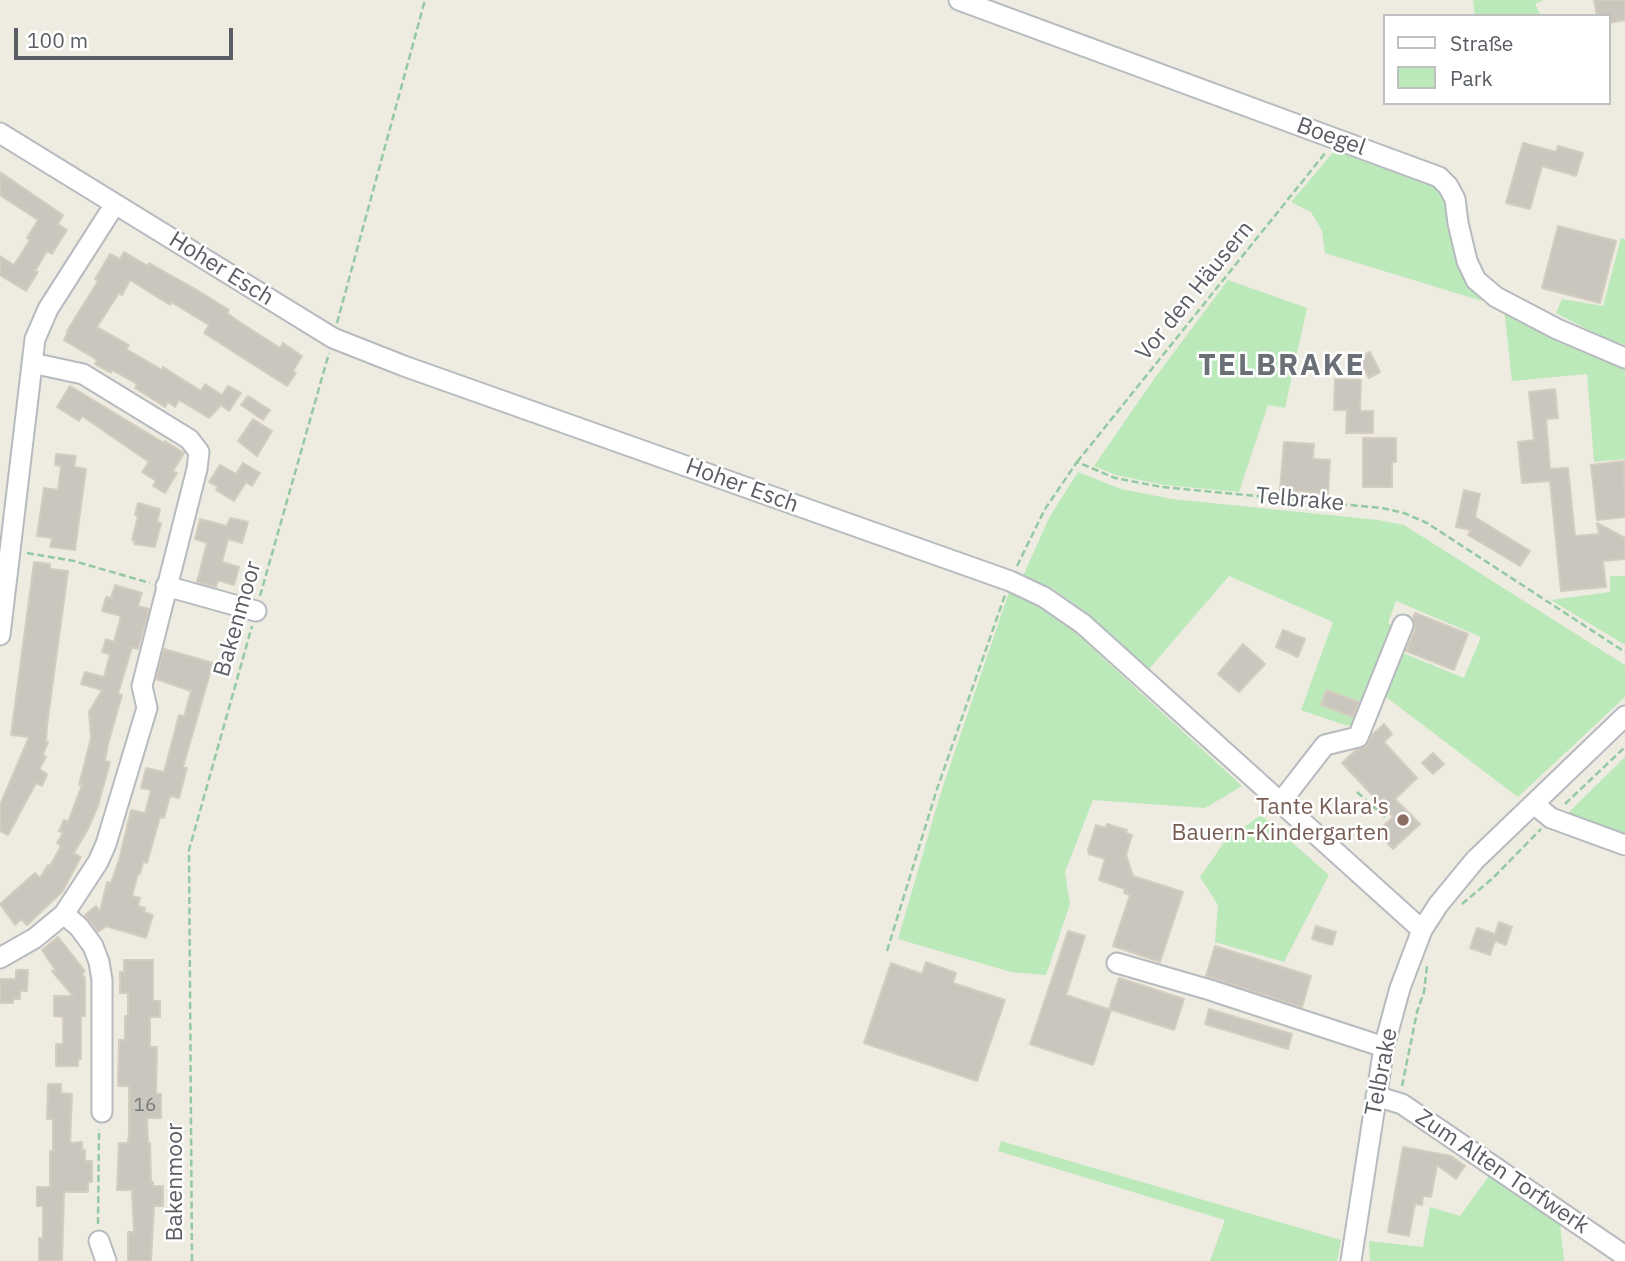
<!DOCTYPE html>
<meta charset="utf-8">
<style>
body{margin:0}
#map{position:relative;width:1625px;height:1261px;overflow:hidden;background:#eeebe1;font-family:"IBM Plex Sans",sans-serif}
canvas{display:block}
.legend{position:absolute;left:1383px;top:14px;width:228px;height:91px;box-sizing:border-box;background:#fff;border:2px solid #bdbfc1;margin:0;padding:9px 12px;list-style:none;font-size:21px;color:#5a5e64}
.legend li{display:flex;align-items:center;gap:14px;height:35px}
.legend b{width:35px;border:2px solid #bdbfc1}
.scale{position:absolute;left:14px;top:28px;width:219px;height:32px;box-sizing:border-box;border:4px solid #5a5e64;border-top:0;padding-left:9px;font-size:21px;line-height:24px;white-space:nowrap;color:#5a5e64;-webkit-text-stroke:5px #fff;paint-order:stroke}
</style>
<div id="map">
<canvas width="1625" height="1261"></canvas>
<ul class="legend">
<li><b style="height:9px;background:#fff"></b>Straße</li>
<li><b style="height:19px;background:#bbe9ba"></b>Park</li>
</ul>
<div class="scale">100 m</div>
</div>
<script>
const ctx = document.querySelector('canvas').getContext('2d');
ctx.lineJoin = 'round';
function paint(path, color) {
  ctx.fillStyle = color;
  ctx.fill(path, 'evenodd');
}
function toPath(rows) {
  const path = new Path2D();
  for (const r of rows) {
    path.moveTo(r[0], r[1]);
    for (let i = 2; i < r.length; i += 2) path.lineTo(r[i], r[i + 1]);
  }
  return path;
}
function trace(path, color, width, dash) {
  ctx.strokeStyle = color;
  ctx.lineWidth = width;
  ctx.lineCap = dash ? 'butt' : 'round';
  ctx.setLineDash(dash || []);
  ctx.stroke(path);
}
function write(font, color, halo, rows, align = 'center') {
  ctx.font = font + ' "IBM Plex Sans",sans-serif';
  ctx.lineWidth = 5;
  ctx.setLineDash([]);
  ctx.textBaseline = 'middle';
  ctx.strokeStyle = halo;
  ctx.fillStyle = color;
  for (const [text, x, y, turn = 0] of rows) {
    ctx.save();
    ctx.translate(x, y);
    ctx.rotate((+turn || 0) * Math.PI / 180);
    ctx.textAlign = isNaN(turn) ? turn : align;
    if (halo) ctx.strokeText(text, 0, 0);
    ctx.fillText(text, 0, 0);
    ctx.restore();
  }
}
paint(toPath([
 [1473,0,1544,0,1535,4,1541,16,1475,16],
 [1337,148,1436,182,1443,189,1482,301,1325,253,1322,231,1311,212,1291,202],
 [1621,238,1625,239,1625,345,1602,337,1556,313,1562,299,1603,306],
 [1228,280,1307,308,1285,408,1268,405,1239,492,1164,485,1116,475,1094,466,1154,379],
 [1504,308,1625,365,1625,459,1594,462,1587,374,1512,381],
 [1078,472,1121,489,1172,499,1378,520,1404,525,1625,665,1625,697,1518,797,1382,694,1398,651,1464,678,1481,637,1396,601,1388,623,1394,626,1357,727,1345,725,1301,710,1333,622,1229,576,1149,669,1083,610,1053,589,1023,576,1049,518],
 [1610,576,1625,576,1625,645,1551,600,1610,592],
 [1009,592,1027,598,1065,623,1242,786,1205,808,1093,800,1065,872,1070,904,1046,975,1011,972,898,939,941,792],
 [1625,757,1625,834,1568,813],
 [1261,815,1329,875,1284,962,1215,942,1218,905,1200,877,1225,841],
 [1001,1141,1341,1240,1337,1261,1210,1261,1225,1220,998,1151],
 [1491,1173,1560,1223,1564,1261,1370,1261,1369,1241,1423,1247,1430,1207,1460,1216]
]), '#bbe9ba');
const building = toPath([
 [1594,0,1625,0,1625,20,1609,23,1609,16,1597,16,1594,0],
 [1523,143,1556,152,1558,146,1583,153,1576,176,1542,166,1530,209,1506,203,1523,143],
 [0,172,63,215,58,224,67,230,52,254,47,251,35,271,38,272,26,291,0,275,0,256,14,265,30,240,27,238,38,220,0,195,0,172],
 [1558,226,1616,241,1600,303,1542,288,1558,226],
 [124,252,148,266,149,263,197,290,229,310,227,313,238,321,280,348,283,343,302,356,293,371,296,373,287,386,204,333,209,325,171,302,170,305,130,280,122,295,119,293,97,327,129,345,126,349,162,370,163,367,201,391,205,384,222,395,228,386,241,393,229,411,221,405,209,418,179,400,175,407,168,402,165,407,135,388,137,384,112,370,111,373,95,364,97,360,64,340,68,332,67,331,98,281,95,279,110,254,120,259,124,252],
 [1370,352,1380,372,1369,378,1359,358,1370,352],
 [1335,379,1361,380,1360,411,1373,411,1373,433,1346,433,1347,410,1334,410,1335,379],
 [70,386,164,443,165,441,184,453,173,471,177,473,165,493,153,486,156,481,142,472,149,462,82,416,79,421,57,407,70,386],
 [1555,389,1558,418,1546,419,1550,469,1568,468,1575,536,1599,534,1597,523,1625,538,1625,559,1603,561,1606,587,1561,591,1550,481,1522,483,1518,442,1534,440,1529,392,1555,389],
 [248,396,270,410,263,420,241,405,248,396],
 [253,419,272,431,257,456,238,441,253,419],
 [1363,438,1396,438,1396,462,1392,462,1392,487,1363,487,1363,438],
 [1284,442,1314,444,1313,459,1330,460,1328,494,1280,490,1284,442],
 [56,454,76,456,74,467,86,469,75,550,50,547,52,538,37,536,44,488,58,490,61,466,55,465,56,454],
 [1624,461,1625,517,1597,520,1591,465,1624,461],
 [243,463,260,473,252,486,246,482,234,501,216,490,218,487,209,482,220,465,236,474,243,463],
 [1464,490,1480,494,1475,517,1530,551,1520,566,1468,535,1471,530,1456,527,1464,490],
 [138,503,160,509,157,522,161,523,155,547,134,544,135,541,132,540,138,516,135,515,138,503],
 [230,518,248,522,242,543,228,539,222,562,239,567,234,585,218,580,216,587,197,582,207,543,195,539,200,519,227,526,230,518],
 [34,562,50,564,50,569,68,571,47,725,46,742,48,742,43,755,46,757,39,769,47,774,42,786,36,783,8,835,0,831,0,805,29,737,11,735,34,562],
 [115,585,142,593,138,606,149,609,138,649,132,647,118,694,122,695,108,744,105,761,110,762,98,806,88,829,74,853,81,857,62,892,27,925,21,919,15,925,0,904,35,873,40,878,48,865,50,866,61,846,57,843,63,833,59,831,64,820,68,822,82,785,79,785,91,738,89,712,102,690,81,684,85,672,104,677,110,654,102,652,106,639,114,642,121,616,102,611,106,597,111,598,115,585],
 [1415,613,1468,634,1454,670,1406,651,1415,629,1413,618,1415,613],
 [1283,630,1305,639,1298,657,1276,647,1283,630],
 [1243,644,1265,664,1239,692,1218,674,1243,644],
 [164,649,213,663,183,767,187,768,179,798,170,796,164,818,160,817,147,863,143,862,140,874,138,874,132,896,140,898,138,906,145,908,144,912,153,915,146,938,106,926,98,932,85,915,96,906,100,911,107,882,111,883,119,860,131,810,145,813,151,790,141,788,146,768,164,772,179,715,184,717,191,691,156,679,164,649],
 [1326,690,1359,702,1353,717,1321,705,1326,690],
 [1384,724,1392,734,1384,742,1417,778,1395,799,1420,824,1393,849,1377,832,1393,817,1342,763,1356,750,1366,746,1372,735,1384,724],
 [1433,753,1444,764,1433,774,1422,763,1433,753],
 [1107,824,1127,830,1126,833,1132,835,1126,855,1133,876,1183,892,1160,962,1113,946,1130,895,1124,893,1125,889,1099,880,1105,859,1089,854,1088,850,1096,825,1106,828,1107,824],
 [1499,922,1512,927,1506,945,1495,941,1490,955,1470,948,1477,928,1495,934,1499,922],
 [1316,926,1336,932,1332,945,1312,939,1316,926],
 [1068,931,1085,936,1066,995,1111,1010,1093,1065,1030,1044,1068,931],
 [58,937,85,971,82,974,85,978,85,1016,81,1016,81,1059,78,1059,78,1066,56,1066,56,1044,63,1044,63,1017,54,1016,54,996,73,996,52,971,56,971,42,950,58,937],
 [1215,946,1311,976,1302,1007,1206,976,1215,946],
 [124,960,153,960,153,1001,160,1001,160,1017,150,1017,150,1047,157,1047,156,1094,161,1094,161,1118,147,1118,148,1143,150,1143,151,1182,153,1182,153,1186,163,1186,163,1206,154,1206,151,1261,128,1261,128,1232,134,1232,132,1190,117,1190,119,1143,128,1143,129,1132,129,1086,118,1086,119,1040,125,1040,125,1016,128,1016,128,993,120,993,120,972,124,972,124,960],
 [926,962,956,973,953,983,1005,1000,977,1081,864,1043,891,963,922,974,926,962],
 [16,970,28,970,27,991,20,991,20,999,13,999,13,1003,0,1003,0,979,16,979,16,970],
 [1119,978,1184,999,1174,1030,1109,1009,1119,978],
 [1209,1009,1292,1034,1288,1049,1205,1024,1209,1009],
 [48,1084,61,1084,61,1093,72,1094,70,1143,82,1142,82,1150,85,1150,85,1161,92,1161,92,1182,88,1182,88,1192,64,1192,62,1261,39,1261,39,1238,43,1239,43,1206,37,1206,37,1187,50,1187,50,1151,53,1151,53,1119,47,1119,48,1084],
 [1403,1147,1451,1156,1465,1166,1456,1179,1437,1165,1431,1197,1423,1196,1422,1205,1415,1204,1409,1236,1388,1232,1403,1147]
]);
paint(building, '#c9c6be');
trace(building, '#d4cdbf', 2);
const minor = toPath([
 [959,0,1439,177,1448,186,1455,199,1458,223,1467,261,1476,280,1496,297,1557,329,1625,358],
 [0,133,333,338,404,366,1010,581,1044,597,1083,624,1422,930],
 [166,586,256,611],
 [0,635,35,339,48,309,115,204],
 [1280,803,1325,745,1358,737,1403,625],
 [1534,804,1551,818,1625,845],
 [64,914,79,927,93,946,99,962,102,980,102,1112],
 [0,958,35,938,64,914,98,862,106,844,147,708,142,686,197,469,199,452,189,439,83,374,32,363],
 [1117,963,1210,990,1384,1047],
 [1376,1096,1402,1104,1625,1256],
 [99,1241,106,1261],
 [1351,1261,1384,1047,1400,988,1422,930,1438,905,1475,860,1625,716]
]);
trace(minor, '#b7babf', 23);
trace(toPath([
 [337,323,425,0],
 [1077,462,1326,152],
 [27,553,74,561,150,583],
 [1017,566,1045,509,1077,462,1115,478,1162,487,1382,508,1404,513,1427,523,1625,652],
 [260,596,329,353],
 [1357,792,1385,817],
 [1565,804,1625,747],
 [1462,904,1493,878,1541,829],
 [887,951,937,789,1005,595],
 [1402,1086,1417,1012,1424,992,1427,966],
 [98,1224,99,1129],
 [192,1261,189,850,252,626]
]), '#93caa2', 2.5, [7, 3.5]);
trace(minor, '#fff', 19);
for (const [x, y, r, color] of [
 [1403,820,7,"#8d6e63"]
]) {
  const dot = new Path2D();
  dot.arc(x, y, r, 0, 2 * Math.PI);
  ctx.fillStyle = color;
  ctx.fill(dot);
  trace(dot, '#fff', 2.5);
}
write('19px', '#76787a', null, [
 ["16",145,1106]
]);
write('23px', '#5a5e64', '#fff', [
 ["Boegel",1331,137,20],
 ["Hoher Esch",221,269,32],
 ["Vor den Häusern",1195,291,-51],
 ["Hoher Esch",742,486,20],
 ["Telbrake",1300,500,5],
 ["Bakenmoor",238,619,-74],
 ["Telbrake",1382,1072,-79],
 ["Zum Alten Torfwerk",1502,1172,34],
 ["Bakenmoor",175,1182,-90]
]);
write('23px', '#785e54', '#fff', [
 ["Tante Klara's",1389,807],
 ["Bauern-Kindergarten",1389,833]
], 'right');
ctx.letterSpacing = '2px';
write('bold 30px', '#6a7076', '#fff', [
 ["TELBRAKE",1282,366]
]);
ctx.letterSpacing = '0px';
</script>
